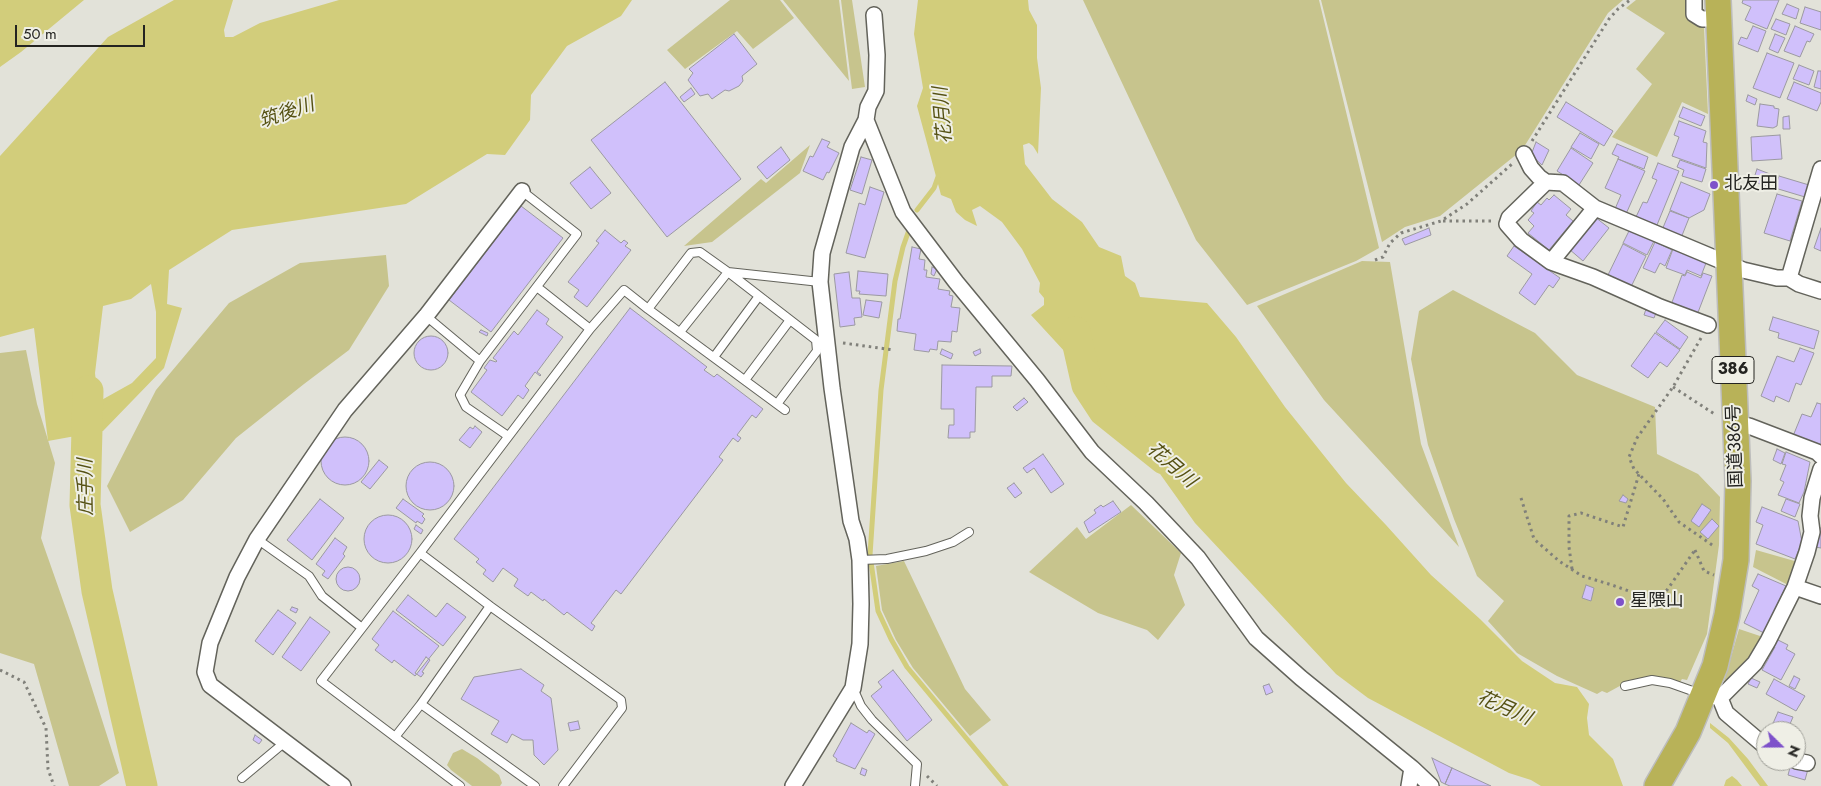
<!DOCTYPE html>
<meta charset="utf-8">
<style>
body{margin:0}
#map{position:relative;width:1821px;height:786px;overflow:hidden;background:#e2e2d9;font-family:Jost,sans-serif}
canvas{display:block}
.north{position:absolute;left:1756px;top:721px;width:50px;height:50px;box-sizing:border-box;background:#efefe6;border:1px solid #9e9e97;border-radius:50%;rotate:112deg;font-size:14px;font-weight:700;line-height:20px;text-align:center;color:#242421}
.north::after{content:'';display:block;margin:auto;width:18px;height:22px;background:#7e51ca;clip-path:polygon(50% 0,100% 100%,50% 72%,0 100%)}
.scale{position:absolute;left:15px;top:25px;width:130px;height:22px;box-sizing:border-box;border:2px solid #242421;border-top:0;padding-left:6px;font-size:15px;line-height:18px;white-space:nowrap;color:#242421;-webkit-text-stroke:4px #efefe6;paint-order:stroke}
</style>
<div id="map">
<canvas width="1821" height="786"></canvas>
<div class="north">N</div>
<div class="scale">50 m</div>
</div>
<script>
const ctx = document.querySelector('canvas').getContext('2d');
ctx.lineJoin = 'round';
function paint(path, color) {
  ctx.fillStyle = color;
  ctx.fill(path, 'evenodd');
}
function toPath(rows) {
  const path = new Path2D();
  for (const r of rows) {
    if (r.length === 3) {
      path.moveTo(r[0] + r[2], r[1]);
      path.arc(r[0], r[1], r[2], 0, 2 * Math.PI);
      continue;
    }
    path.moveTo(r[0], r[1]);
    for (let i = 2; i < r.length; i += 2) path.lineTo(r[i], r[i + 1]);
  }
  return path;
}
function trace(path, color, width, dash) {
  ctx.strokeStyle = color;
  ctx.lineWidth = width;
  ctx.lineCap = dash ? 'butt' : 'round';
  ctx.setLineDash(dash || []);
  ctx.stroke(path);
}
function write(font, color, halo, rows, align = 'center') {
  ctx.font = font + ' Jost,"Noto Sans JP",sans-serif';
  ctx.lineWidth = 4;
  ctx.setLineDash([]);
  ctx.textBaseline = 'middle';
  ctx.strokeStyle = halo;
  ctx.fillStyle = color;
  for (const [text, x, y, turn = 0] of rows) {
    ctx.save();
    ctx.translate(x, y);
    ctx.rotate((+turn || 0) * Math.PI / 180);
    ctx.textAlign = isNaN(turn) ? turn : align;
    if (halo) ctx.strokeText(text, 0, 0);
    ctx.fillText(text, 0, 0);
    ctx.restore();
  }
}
paint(toPath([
 [730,0,780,0,794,18,753,49,737,31,685,69,667,50],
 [783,0,839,0,849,81],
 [841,0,852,0,865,87,852,89],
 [1083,0,1319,0,1379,248,1356,261,1247,305,1196,240],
 [1321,0,1623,0,1608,13,1522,150,1440,216,1405,227,1382,242],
 [1636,0,1688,0,1688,18,1704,27,1708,114,1682,102,1657,157,1612,137,1652,84,1636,69,1665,33,1626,8],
 [810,145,800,173,712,242,684,246,761,179,766,183],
 [386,255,389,286,349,350,304,384,236,438,183,500,130,532,107,486,156,390,229,303,300,263],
 [1362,261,1390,262,1421,444,1459,547,1324,400,1257,306],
 [1453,290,1535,333,1577,375,1655,407,1657,454,1698,474,1720,497,1719,545,1707,634,1687,680,1682,679,1680,682,1654,678,1627,682,1607,693,1602,691,1597,694,1557,676,1517,653,1488,621,1504,601,1477,576,1454,519,1428,445,1411,359,1419,311],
 [26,350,37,404,55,463,41,538,73,629,119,773,99,786,69,786,34,664,0,653,0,353],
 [1131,505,1181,553,1174,575,1185,605,1158,640,1147,630,1098,613,1029,572,1077,527,1086,539],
 [1756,550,1798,562,1790,586,1753,567],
 [904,561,965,689,991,720,970,736,913,668,896,640,882,610,876,566],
 [1739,629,1763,637,1745,667,1723,685],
 [462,749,477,758,499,775,502,783,500,786,472,786,451,770,447,765,453,753]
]), '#c7c48d');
paint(toPath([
 [0,0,84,0,21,52,0,67],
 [174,0,233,0,224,30,225,37,233,37,260,23,339,0,632,0,621,16,567,46,531,95,530,120,505,155,487,154,406,204,232,230,169,270,167,304,182,308,164,368,103,431,48,441,34,328,0,337,0,156,108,37],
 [151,284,156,312,156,358,132,383,98,402,95,373,103,306,131,299],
 [918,0,1028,0,1029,10,1037,25,1037,58,1041,88,1038,154,1033,146,1029,143,1023,145,1025,164,1052,199,1082,222,1099,247,1121,256,1125,276,1135,283,1140,297,1207,303,1236,337,1285,407,1346,483,1386,525,1431,575,1480,619,1522,661,1555,683,1577,687,1589,704,1587,718,1589,735,1613,759,1623,786,1541,786,1531,780,1509,773,1368,698,1336,674,1195,523,1101,391,1031,315,1044,305,1044,298,1039,292,1040,283,1022,249,1002,222,980,206,972,210,977,226,965,220,956,212,951,199,941,195,917,106,923,88,914,34],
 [1710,723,1729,738,1748,759,1768,786,1760,786,1728,743,1710,728],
 [1732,776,1737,780,1742,786,1724,786,1726,780]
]), '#d2cd7b');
trace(toPath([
 [917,210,934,188,939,174],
 [909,230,903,247,895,281,881,390,870,555,878,611,891,639,907,667,1006,786]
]), '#d2cd7b', 5);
trace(toPath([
 [1075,332,1087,385,1104,411,1164,459],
 [88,391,85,505,97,591,142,786]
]), '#d2cd7b', 31);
const building = toPath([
 [1743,0,1779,0,1767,29,1745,20,1751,7,1742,3,1743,0],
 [1787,4,1799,9,1796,19,1782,14,1787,4],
 [1805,7,1821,12,1821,30,1800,23,1805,7],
 [1776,19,1790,24,1786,35,1771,29,1776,19],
 [1753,26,1766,31,1758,52,1738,44,1741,37,1747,39,1753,26],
 [1795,26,1814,34,1810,42,1807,41,1800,57,1784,51,1795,26],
 [734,34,757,64,742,76,743,81,739,86,729,91,725,90,712,99,708,94,700,96,688,80,693,73,689,69,734,34],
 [1775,34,1785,38,1778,53,1769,49,1775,34],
 [1767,53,1794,63,1780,98,1753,88,1767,53],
 [1799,65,1814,71,1809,85,1793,79,1799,65],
 [1818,71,1821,71,1821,89,1814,87,1818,71],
 [665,82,741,179,667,237,591,140,665,82],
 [1794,82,1821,93,1821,102,1817,111,1787,99,1794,82],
 [691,88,695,94,684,102,680,97,691,88],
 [1748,95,1757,99,1755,105,1746,101,1748,95],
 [1566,102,1613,131,1604,146,1557,117,1566,102],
 [1760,104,1774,106,1774,108,1779,109,1777,126,1773,128,1757,126,1760,104],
 [1683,107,1705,116,1701,126,1679,117,1683,107],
 [1789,116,1790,129,1783,129,1783,117,1789,116],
 [1679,121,1706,131,1703,142,1707,143,1706,168,1672,156,1679,137,1674,135,1679,121],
 [1580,133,1599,144,1591,159,1571,147,1580,133],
 [1780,135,1782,159,1752,161,1751,137,1780,135],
 [822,139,830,142,827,147,839,153,829,173,827,172,823,180,803,171,810,156,813,157,822,139],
 [1536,142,1549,150,1542,165,1531,155,1536,142],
 [1617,144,1648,157,1644,169,1618,159,1619,157,1612,154,1617,144],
 [781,147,790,160,767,179,757,167,781,147],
 [1571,148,1593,163,1579,185,1557,171,1571,148],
 [861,157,872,160,862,194,850,190,861,157],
 [1618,159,1645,171,1626,214,1615,209,1621,195,1605,188,1618,159],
 [1680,160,1706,169,1702,182,1682,176,1684,170,1677,167,1680,160],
 [1658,163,1679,171,1657,225,1636,217,1643,202,1647,203,1657,180,1652,178,1658,163],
 [590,167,611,193,591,209,570,183,590,167],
 [1757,169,1770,174,1765,186,1753,181,1757,169],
 [1779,176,1809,185,1805,197,1775,188,1779,176],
 [1681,182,1710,194,1704,210,1689,218,1670,210,1681,182],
 [870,187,884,192,865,258,846,253,859,203,865,205,870,187],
 [1777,194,1802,201,1790,241,1764,233,1777,194],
 [1554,195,1571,209,1566,215,1573,221,1549,250,1528,233,1534,226,1528,220,1534,213,1531,211,1537,202,1541,205,1547,198,1549,200,1554,195],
 [521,206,563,238,491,332,449,300,521,206],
 [1670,211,1689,218,1681,238,1662,230,1670,211],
 [1595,217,1609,228,1583,261,1569,249,1595,217],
 [1429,228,1431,235,1405,245,1402,239,1429,228],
 [1821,228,1821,251,1814,248,1821,228],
 [1630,229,1654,241,1647,255,1623,243,1630,229],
 [605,230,621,243,624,240,628,243,625,246,631,250,587,307,574,297,579,290,568,282,599,243,596,241,605,230],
 [1655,242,1672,250,1665,266,1660,263,1655,273,1643,268,1655,242],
 [1623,244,1646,256,1630,289,1607,277,1623,244],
 [1514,246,1560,278,1553,288,1549,285,1535,305,1519,293,1532,274,1507,256,1514,246],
 [912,247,921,249,919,259,925,260,924,270,927,270,926,277,940,279,938,289,950,291,949,295,953,296,951,307,960,308,957,332,952,331,951,342,938,341,937,350,930,349,929,352,914,350,916,334,897,331,898,319,900,319,912,247],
 [1673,249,1706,263,1701,276,1687,270,1685,275,1666,268,1673,249],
 [932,267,937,269,934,276,931,274,932,267],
 [858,271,888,274,886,296,859,294,860,291,856,291,858,271],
 [849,272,852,298,860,298,862,317,854,318,855,325,840,327,834,274,849,272],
 [1687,272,1701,278,1703,273,1712,276,1697,315,1671,305,1682,275,1685,276,1687,272],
 [866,300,882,302,879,318,863,315,866,300],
 [630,308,707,367,704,370,714,377,717,374,763,409,756,418,752,415,737,435,741,438,738,442,733,438,719,457,723,460,621,594,616,590,591,623,595,626,592,631,567,612,564,615,544,599,543,601,531,592,528,596,514,586,518,579,503,568,493,582,483,574,486,570,476,562,479,559,454,539,630,308],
 [1646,309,1656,313,1654,318,1644,315,1646,309],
 [537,310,549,319,546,324,563,337,537,372,541,375,540,376,535,372,525,386,529,390,523,399,518,395,502,416,471,392,487,370,484,368,490,360,496,362,497,361,493,358,514,331,518,335,537,310],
 [1773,317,1819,331,1814,349,1778,338,1779,333,1769,330,1773,317],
 [1665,320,1688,337,1680,349,1656,332,1665,320],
 [481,330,488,333,487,336,479,332,481,330],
 [1655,333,1680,350,1667,367,1660,362,1648,378,1631,366,1655,333],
 [431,353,17],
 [1800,348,1814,353,1801,385,1796,383,1789,402,1776,396,1774,402,1761,396,1777,356,1794,362,1800,348],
 [942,349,953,354,951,359,940,354,942,349],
 [980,349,981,353,975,356,973,352,980,349],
 [942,365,1012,366,1011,376,992,376,992,387,976,387,975,432,970,432,970,438,948,438,949,425,954,425,954,409,941,409,942,365],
 [1024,398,1028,402,1017,411,1013,407,1024,398],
 [1817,403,1821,404,1821,447,1793,436,1802,414,1811,417,1817,403],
 [475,426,482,432,470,448,459,440,470,427,473,429,475,426],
 [345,461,24],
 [1777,449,1785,453,1781,464,1773,460,1777,449],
 [1786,452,1810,462,1804,492,1799,503,1778,495,1784,482,1780,480,1786,465,1782,464,1786,452],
 [1043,454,1064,484,1051,493,1034,468,1027,473,1023,468,1043,454],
 [379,460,388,467,370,489,361,482,379,460],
 [430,486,24],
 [1014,483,1022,493,1015,498,1007,488,1014,483],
 [1623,495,1628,499,1626,503,1619,501,1623,495],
 [320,499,344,518,312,560,287,540,320,499],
 [403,499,424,514,422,516,425,519,422,524,417,521,416,523,396,508,403,499],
 [1786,499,1800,504,1795,517,1781,511,1786,499],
 [1113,501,1121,512,1089,533,1084,522,1096,513,1094,510,1101,505,1103,507,1113,501],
 [1702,504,1711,510,1699,527,1691,521,1702,504],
 [1762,507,1798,521,1802,542,1795,559,1756,544,1763,525,1756,522,1762,507],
 [388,539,24],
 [1712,519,1719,526,1708,539,1700,532,1712,519],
 [416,525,423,530,421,534,414,529,416,525],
 [1819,528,1821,528,1821,548,1815,547,1819,528],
 [335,538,347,547,343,554,345,556,328,579,322,575,325,571,316,564,335,538],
 [348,579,12],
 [1758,574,1786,586,1764,633,1744,623,1759,590,1752,586,1758,574],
 [1586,585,1594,588,1591,601,1582,598,1586,585],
 [408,595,436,617,447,603,466,617,443,646,396,610,408,595],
 [292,607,298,609,296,613,290,610,292,607],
 [278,610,296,623,273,655,255,641,278,610],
 [393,611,439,646,415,676,394,660,392,663,375,650,379,645,372,639,393,611],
 [310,617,330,632,301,671,282,657,310,617],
 [1776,639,1788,645,1786,649,1795,654,1781,680,1762,670,1775,647,1773,645,1776,639],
 [426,657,430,660,422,672,424,673,421,677,415,673,426,657],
 [521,669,544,685,541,691,551,698,558,750,544,765,534,755,533,740,523,740,512,734,507,743,491,734,499,721,461,699,474,677,521,669],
 [893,670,932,720,907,741,871,696,882,687,878,682,893,670],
 [1794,676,1800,679,1795,689,1789,686,1794,676],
 [1751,678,1760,682,1757,688,1748,684,1751,678],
 [1774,679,1805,696,1796,711,1766,694,1774,679],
 [1269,684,1273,692,1266,695,1263,686,1269,684],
 [1778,712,1793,717,1787,731,1780,731,1771,728,1778,712],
 [578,721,580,729,570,731,568,723,578,721],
 [851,723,867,733,869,730,875,734,855,769,836,761,837,759,833,756,851,723],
 [255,735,262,740,259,744,253,740,255,735],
 [1432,758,1452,768,1445,784,1441,782,1432,758],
 [1791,764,1808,769,1805,780,1788,775,1791,764],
 [862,768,867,770,865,776,860,774,862,768],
 [1452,768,1491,786,1450,786,1445,784,1452,768]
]);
paint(building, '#d0c0fb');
trace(building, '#9b99a1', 1);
const service = toPath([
 [537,287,590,329],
 [648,309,785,410],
 [426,316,480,361],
 [680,332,728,272,816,340,817,351,777,404],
 [714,357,759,296],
 [745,380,790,320],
 [508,436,466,407,460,395,480,361,577,234,522,191],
 [257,539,309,576,322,596,362,628],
 [420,553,490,606,621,700,622,708,563,786],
 [860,560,887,559,926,551,953,542,969,532],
 [490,606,421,704,535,786],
 [1625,686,1652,680,1670,683,1701,694],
 [853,688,861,706,872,720,917,764,915,786],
 [395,737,421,704],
 [242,778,285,742],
 [460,786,321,681,420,553,590,329,624,290,648,309,691,253,700,252,728,272,820,282]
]);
const minor = toPath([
 [1694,0,1694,14,1702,19,1719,19],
 [866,120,903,212,956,282,1037,380,1092,452,1146,503,1198,558,1256,638,1301,678,1412,768,1431,786],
 [1524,154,1531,168,1539,177,1546,182,1563,183,1595,208,1743,270,1777,278,1789,278,1821,169],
 [1546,182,1509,218,1507,224,1521,240,1551,262,1593,277,1660,307,1708,325],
 [1551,262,1595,208],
 [1789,278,1799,284,1821,291],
 [1736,423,1749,426,1817,452,1821,456],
 [1795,587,1821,596],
 [1703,694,1720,698,1755,663,1768,641,1795,587,1807,552,1812,532,1810,516,1812,498,1821,469],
 [1720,698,1726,713,1766,747],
 [1796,761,1807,763],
 [343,786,210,685,205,672,210,643,237,577,257,539,345,410,426,316,522,191],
 [793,786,853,688,860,644,861,604,860,560,857,539,851,521,832,388,820,282,822,253,852,147,866,120,868,107,876,91,877,55,874,15],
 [1409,786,1412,768]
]);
const trunk = toPath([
 [1657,786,1688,732,1715,666,1727,615,1736,560,1738,481,1718,0]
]);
trace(service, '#63635b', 10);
trace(minor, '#63635b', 18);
trace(trunk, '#bdbdbc', 28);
trace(toPath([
 [1532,141,1609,19,1618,9,1630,0],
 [1443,221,1492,221],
 [1375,260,1383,257,1390,243,1401,233,1441,221,1467,204,1512,164],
 [1701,338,1673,387,1637,438,1629,457,1634,469,1663,499,1679,522,1715,547],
 [843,343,894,350],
 [1673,387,1716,415],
 [1521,498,1534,539,1559,561,1582,576,1612,585,1654,600,1667,590,1695,550],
 [1695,550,1704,571,1714,575],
 [1572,569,1569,547,1569,516,1581,513,1623,527,1639,474],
 [0,670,24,682,46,728,48,769,54,786],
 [927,776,937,786]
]), '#80807a', 3, [2.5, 4]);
trace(service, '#fff', 8);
trace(minor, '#fff', 15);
trace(trunk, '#b8b258', 25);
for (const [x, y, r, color] of [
 [1714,185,5,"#7e51ca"],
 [1620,602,5,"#7e51ca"]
]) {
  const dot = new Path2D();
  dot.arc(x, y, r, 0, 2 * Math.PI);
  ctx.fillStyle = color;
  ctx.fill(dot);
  trace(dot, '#efefe6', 2);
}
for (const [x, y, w] of [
 [1733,370,42]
]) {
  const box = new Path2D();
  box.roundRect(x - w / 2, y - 13.5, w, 27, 4);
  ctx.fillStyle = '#efefe6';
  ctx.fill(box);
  trace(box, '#242421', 1);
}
write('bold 16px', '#242421', null, [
 ["386",1733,370]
]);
write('18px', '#242421', '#efefe6', [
 ["北友田",1724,185],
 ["星隈山",1630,602]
], 'left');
write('18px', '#242421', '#efefe6', [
 ["国道386号",1736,446,-92]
]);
write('italic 19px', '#555113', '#efefe6', [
 ["筑後川",287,114,-19],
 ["花月川",944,115,-95],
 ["花月川",1171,466,41],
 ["庄手川",87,487,-91],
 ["花月川",1504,709,24]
]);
</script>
